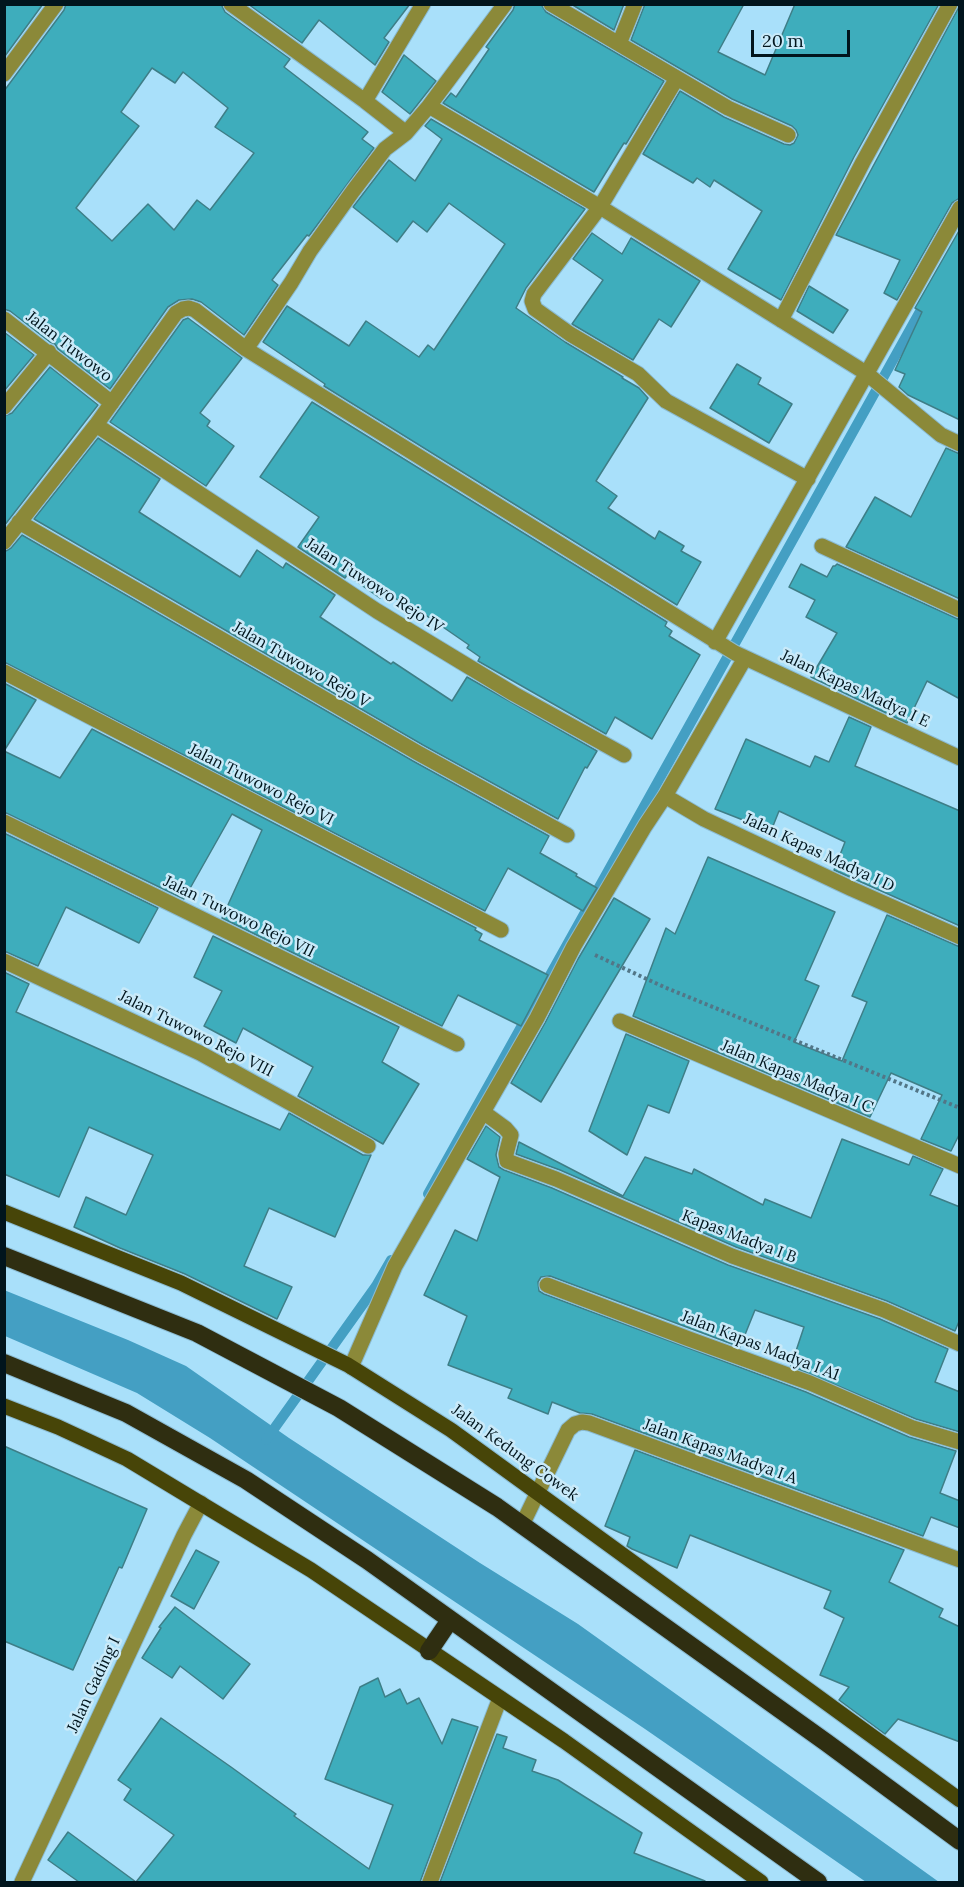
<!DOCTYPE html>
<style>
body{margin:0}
#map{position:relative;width:964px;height:1887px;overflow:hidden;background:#a9e0fa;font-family:Lora,serif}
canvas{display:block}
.frame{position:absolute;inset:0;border:6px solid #01151d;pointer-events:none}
.scale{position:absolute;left:751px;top:30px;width:99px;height:27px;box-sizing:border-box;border:3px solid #01151d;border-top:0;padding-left:8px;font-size:18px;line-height:21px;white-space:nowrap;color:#01151d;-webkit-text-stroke:4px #c9eaf9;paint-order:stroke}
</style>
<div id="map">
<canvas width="964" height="1887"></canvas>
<div class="frame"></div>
<div class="scale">20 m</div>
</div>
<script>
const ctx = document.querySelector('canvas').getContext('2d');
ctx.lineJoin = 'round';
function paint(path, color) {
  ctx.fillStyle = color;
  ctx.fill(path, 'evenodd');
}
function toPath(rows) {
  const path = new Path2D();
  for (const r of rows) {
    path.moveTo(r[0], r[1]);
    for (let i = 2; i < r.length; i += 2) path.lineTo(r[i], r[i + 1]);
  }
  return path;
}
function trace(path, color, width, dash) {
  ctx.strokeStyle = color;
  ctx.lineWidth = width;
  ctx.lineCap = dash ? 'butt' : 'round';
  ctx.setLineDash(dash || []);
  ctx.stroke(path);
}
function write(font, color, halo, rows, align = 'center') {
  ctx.font = font + ' Lora,serif';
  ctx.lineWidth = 5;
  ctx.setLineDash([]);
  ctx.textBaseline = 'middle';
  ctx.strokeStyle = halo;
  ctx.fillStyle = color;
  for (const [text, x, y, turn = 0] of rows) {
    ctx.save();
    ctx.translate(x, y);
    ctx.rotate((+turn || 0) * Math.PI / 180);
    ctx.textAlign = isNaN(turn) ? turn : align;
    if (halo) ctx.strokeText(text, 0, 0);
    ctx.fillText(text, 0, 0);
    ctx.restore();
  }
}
paint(toPath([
 [4,1290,128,1340,186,1366,289,1438,480,1563,578,1624,939,1882,866,1882,645,1729,210,1438,137,1393,5,1336]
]), '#449fc3');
trace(toPath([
 [428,1194,927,299],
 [266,1440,376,1286,391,1260]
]), '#449fc3', 10);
const building = toPath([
 [4,4,43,4,5,56,4,56,4,4],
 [66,4,221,4,225,12,290,59,284,67,368,132,362,139,374,148,309,236,307,235,272,280,278,285,244,335,201,302,192,299,179,300,168,307,110,389,58,349,55,344,50,342,10,311,4,309,4,91,64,10,66,4],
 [152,68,175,83,183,72,228,108,215,127,254,153,210,210,197,200,174,230,148,204,112,241,76,208,139,126,121,112,152,68],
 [248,4,410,4,384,38,389,42,375,65,319,20,302,43,248,4],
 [515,4,541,4,546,12,664,81,626,144,624,143,594,192,443,103,451,93,456,97,489,49,486,47,513,10,515,4],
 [571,4,624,4,614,30,571,4],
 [645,4,744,4,718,52,765,75,795,4,939,4,854,157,781,300,728,269,762,211,714,180,710,187,697,178,693,183,643,154,680,91,724,117,784,144,790,145,794,143,798,135,796,130,792,126,732,99,631,40,645,4],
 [960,5,960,198,952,203,897,300,884,293,900,260,836,235,960,5],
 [404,55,436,81,410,114,382,92,404,55],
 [431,119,585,209,526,288,516,308,565,342,623,377,622,378,639,388,648,398,596,481,617,496,608,508,655,539,659,531,684,546,681,551,701,562,677,605,324,386,325,384,263,342,287,306,349,346,366,321,419,357,428,345,434,350,505,244,449,203,427,232,413,221,397,242,353,207,389,160,415,181,442,139,425,126,431,119],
 [960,229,960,420,908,395,899,387,905,374,895,370,922,312,915,308,960,229],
 [592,233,622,254,631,238,700,281,671,327,659,319,633,360,572,324,603,280,573,259,592,233],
 [809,286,848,310,833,333,797,311,809,286],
 [188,318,242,358,200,413,210,421,207,426,234,446,206,486,110,422,183,320,188,318],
 [4,332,34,355,4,391,4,332],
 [737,364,761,378,758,384,792,404,769,443,710,408,737,364],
 [50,367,98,405,4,526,4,416,12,413,50,367],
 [312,402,667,622,665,626,672,631,669,636,700,655,652,739,615,717,606,734,478,661,480,657,467,648,469,645,411,605,409,608,385,591,380,598,347,575,345,578,298,547,319,517,260,477,312,402],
 [98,438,160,479,139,512,240,577,257,550,283,568,286,563,335,595,320,617,391,664,393,662,452,701,467,677,597,751,587,768,585,767,558,819,423,745,34,519,98,438],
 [946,448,960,454,960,599,846,547,875,497,911,517,946,448],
 [22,535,413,761,549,836,540,853,577,874,576,876,597,888,583,911,508,868,485,911,4,662,4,552,11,548,22,535],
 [801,564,827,577,833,566,835,566,837,564,960,620,960,699,927,681,907,723,811,677,837,633,806,617,815,600,789,587,801,564],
 [4,683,36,700,4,751,4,683],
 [849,717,871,727,855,766,960,811,960,926,834,870,845,842,779,811,771,831,715,809,746,739,810,767,815,756,829,762,849,717],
 [92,729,476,928,475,930,482,934,479,940,548,975,521,1026,458,995,442,1026,222,918,262,830,232,814,184,899,4,812,4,751,60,778,92,729],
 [4,833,158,908,139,943,66,907,38,966,4,951,4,833],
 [708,857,835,912,805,980,819,986,794,1042,842,1061,867,1002,852,996,887,915,960,947,960,1133,951,1151,921,1139,942,1095,891,1073,870,1117,633,1016,666,928,675,934,708,857],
 [614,898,650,919,541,1102,511,1083,545,1023,578,959,614,898],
 [213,936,399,1027,382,1062,419,1084,383,1144,298,1096,313,1067,243,1028,236,1043,204,1026,222,991,194,977,213,936],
 [4,972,29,984,16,1012,280,1130,289,1113,363,1155,371,1155,335,1237,269,1208,244,1266,292,1287,277,1319,185,1274,120,1248,74,1227,86,1197,126,1215,153,1155,89,1127,59,1197,4,1174,4,972],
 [626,1034,689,1061,669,1113,648,1105,627,1155,589,1131,626,1034],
 [486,1126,500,1137,496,1155,499,1167,504,1170,552,1188,728,1265,880,1319,948,1349,935,1382,960,1392,960,1432,916,1419,791,1366,804,1327,755,1310,740,1347,550,1276,541,1277,538,1282,539,1291,544,1294,806,1392,909,1437,956,1451,940,1493,960,1501,960,1528,931,1517,923,1536,592,1414,580,1413,552,1402,548,1414,508,1398,512,1389,448,1365,467,1316,424,1295,455,1230,477,1241,500,1177,467,1159,486,1126],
 [842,1139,909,1165,913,1156,943,1169,930,1195,960,1207,960,1319,955,1331,887,1301,736,1247,560,1170,516,1154,519,1142,623,1196,645,1157,692,1174,694,1169,763,1205,765,1199,811,1218,842,1139],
 [4,1446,147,1509,122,1568,119,1567,73,1670,4,1641,4,1446],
 [635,1450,904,1550,889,1582,943,1609,939,1617,960,1627,960,1742,898,1719,885,1734,839,1700,849,1687,820,1675,844,1618,824,1608,831,1591,690,1535,677,1568,632,1549,627,1546,630,1537,605,1526,635,1450],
 [196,1550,219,1562,194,1609,171,1596,196,1550],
 [175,1607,250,1664,223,1699,180,1666,172,1678,142,1658,161,1628,159,1627,175,1607],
 [378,1678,385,1697,400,1689,407,1704,419,1698,442,1744,452,1719,478,1727,420,1882,79,1882,48,1860,68,1832,136,1882,174,1835,124,1800,131,1789,118,1780,161,1718,231,1767,296,1814,294,1816,369,1869,393,1805,325,1779,360,1687,378,1678],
 [497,1734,507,1737,503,1748,536,1760,532,1771,558,1780,642,1833,634,1853,705,1881,705,1882,440,1882,497,1734]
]);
paint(building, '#3eadbc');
trace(building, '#3e7e87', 1.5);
const minor = toPath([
 [231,4,365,101,406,133],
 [551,4,728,108,788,135],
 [619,44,635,4],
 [4,74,56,4],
 [677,78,600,207,534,294,532,301,535,309,570,334,638,374,666,401,808,479],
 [365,101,423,4],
 [429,106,600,207,866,373,941,435,960,444],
 [4,319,112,403],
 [781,320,863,162,950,4],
 [246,349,291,283,310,251,353,191,385,149,406,133,429,106,505,4],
 [4,407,49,352],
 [96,425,377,611,514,694,624,755],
 [19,522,418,753,567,835],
 [4,542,96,425,176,313,183,309,189,308,195,310,246,349,735,653,960,758],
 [822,546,960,610],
 [715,642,960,208],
 [4,672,501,930],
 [665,796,704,819,852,889,960,937],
 [4,822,457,1044],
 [4,961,200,1053,368,1146],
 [620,1021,960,1166],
 [483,1112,537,1018,574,946,645,826,665,796,745,658],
 [547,1285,689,1339,810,1383,913,1428,960,1442],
 [351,1367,395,1266,483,1112,505,1128,511,1135,506,1154,507,1161,556,1179,732,1256,884,1310,960,1344],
 [522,1525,568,1430,575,1424,582,1422,589,1423,960,1560],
 [22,1882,184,1535,201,1503],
 [430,1882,500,1698]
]);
const major = toPath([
 [4,1212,181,1283,348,1365,451,1430,960,1800],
 [4,1406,58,1427,127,1459,311,1570,564,1741,761,1882]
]);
const highway = toPath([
 [4,1256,197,1333,339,1408,497,1507,827,1743,960,1841],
 [4,1363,126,1413,246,1480,367,1560,818,1882],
 [429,1651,450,1620]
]);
trace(minor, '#8bbbd2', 17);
trace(major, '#8bbbd2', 17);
trace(highway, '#8bbbd2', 20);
trace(toPath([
 [595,955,664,987,960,1108]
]), '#527687', 4, [3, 3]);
trace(minor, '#8b8939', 15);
trace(major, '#474508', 15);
trace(highway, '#2f2e11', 18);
write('16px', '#01151d', '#c9eaf9', [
 ["Jalan Tuwowo",69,347,38],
 ["Jalan Tuwowo Rejo IV",374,586,33],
 ["Jalan Tuwowo Rejo V",301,665,30],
 ["Jalan Kapas Madya I E",855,689,25],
 ["Jalan Tuwowo Rejo VI",261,785,27],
 ["Jalan Kapas Madya I D",819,853,25],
 ["Jalan Tuwowo Rejo VII",239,917,26],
 ["Jalan Tuwowo Rejo VIII",196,1034,27],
 ["Jalan Kapas Madya I C",797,1077,23],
 ["Kapas Madya I B",739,1237,21],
 ["Jalan Kapas Madya I A1",760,1346,21],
 ["Jalan Kapas Madya I A",720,1452,20],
 ["Jalan Kedung Cowek",515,1453,36],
 ["Jalan Gading I",94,1685,-65]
]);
</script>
